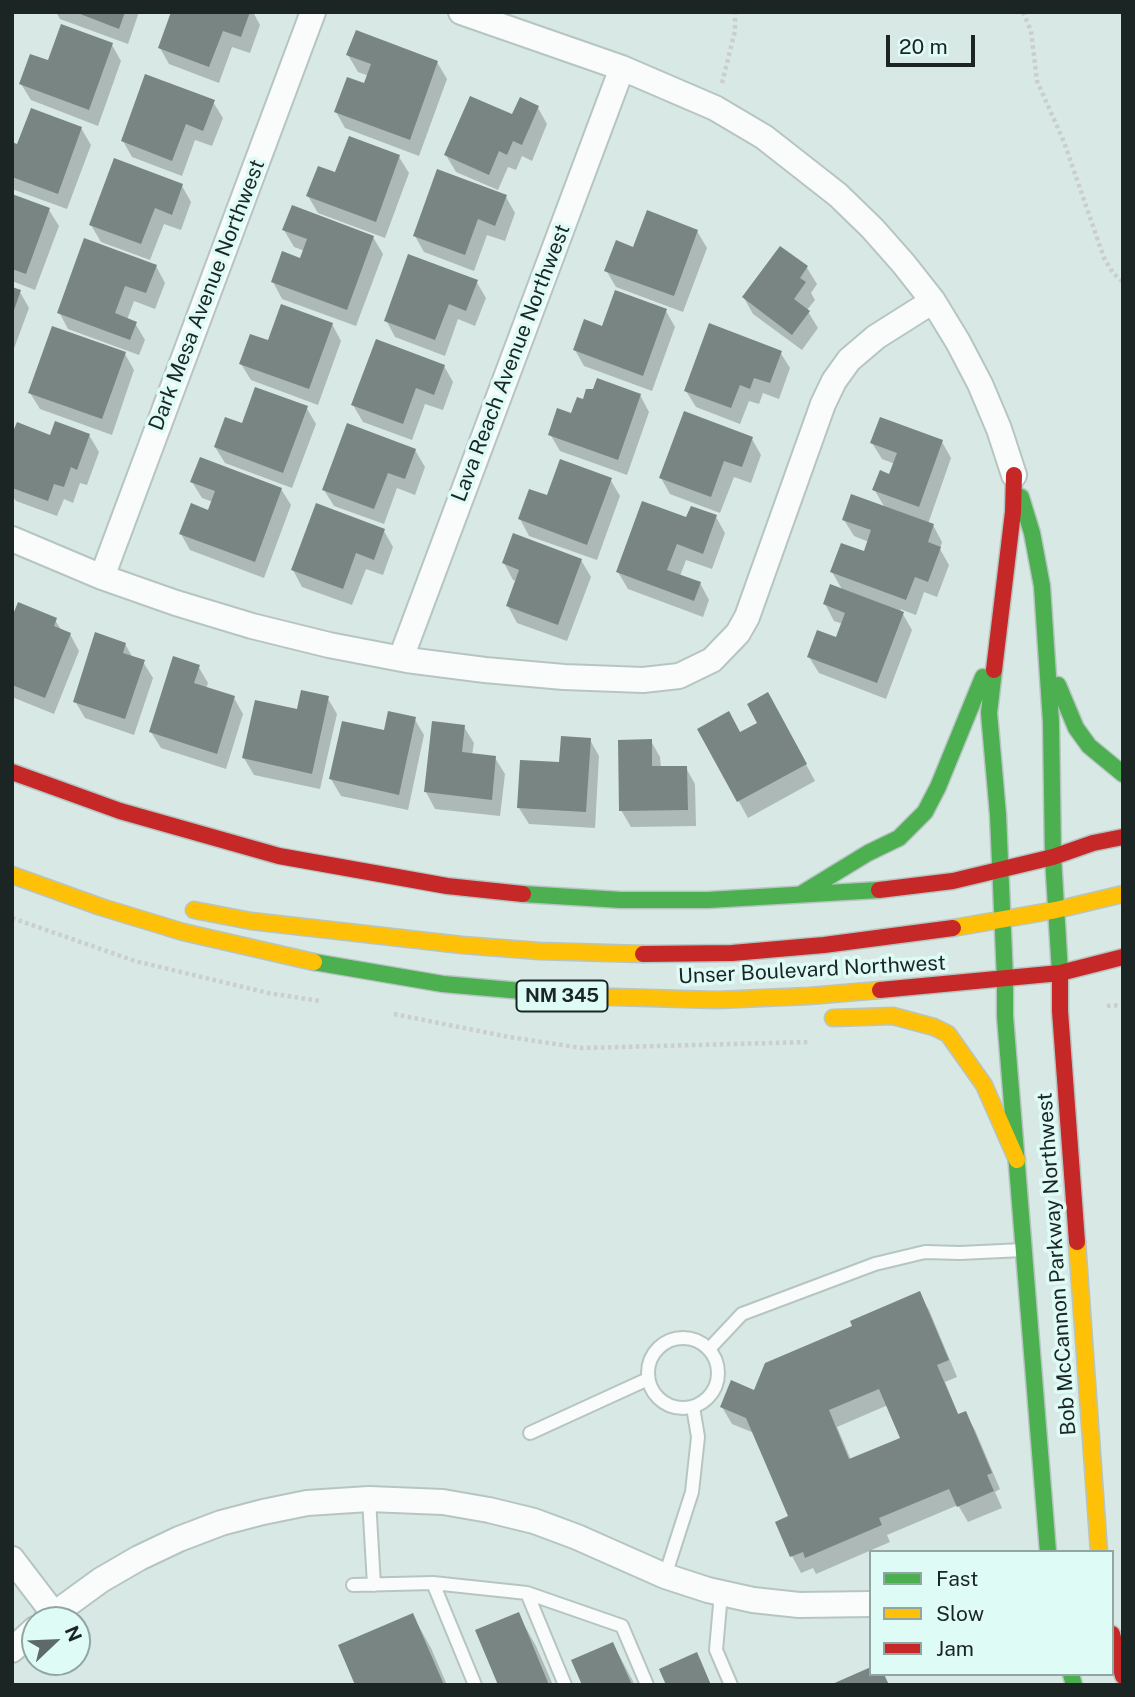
<!DOCTYPE html>
<style>
body{margin:0}
#map{position:relative;width:1135px;height:1697px;overflow:hidden;background:#d7e8e5;font-family:"Public Sans",sans-serif}
canvas{display:block}
.frame{position:absolute;inset:0;border:14px solid #1b2624;pointer-events:none}
.legend{position:absolute;left:869px;top:1550px;width:245px;height:126px;box-sizing:border-box;background:#defbf6;border:2px solid #90a6a2;margin:0;padding:9px 12px;list-style:none;font-size:21px;color:#1b2624}
.legend li{display:flex;align-items:center;gap:14px;height:35px}
.legend b{width:35px;border:2px solid #90a6a2}
.north{position:absolute;left:21px;top:1606px;width:70px;height:70px;box-sizing:border-box;background:#defbf6;border:2px solid #90a6a2;border-radius:50%;rotate:67deg;font-size:19px;font-weight:700;line-height:28px;text-align:center;color:#1b2624}
.north::after{content:'';display:block;margin:auto;width:24px;height:32px;background:#5d6a68;clip-path:polygon(50% 0,100% 100%,50% 72%,0 100%)}
.scale{position:absolute;left:886px;top:35px;width:89px;height:32px;box-sizing:border-box;border:4px solid #1b2624;border-top:0;padding-left:9px;font-size:21px;line-height:24px;white-space:nowrap;color:#1b2624;-webkit-text-stroke:5px #defbf6;paint-order:stroke}
</style>
<div id="map">
<canvas width="1135" height="1697"></canvas>
<div class="frame"></div>
<ul class="legend">
<li><b style="height:9px;background:#4caf50"></b>Fast</li>
<li><b style="height:9px;background:#ffc107"></b>Slow</li>
<li><b style="height:9px;background:#c62828"></b>Jam</li>
</ul>
<div class="north">N</div>
<div class="scale">20 m</div>
</div>
<script>
const ctx = document.querySelector('canvas').getContext('2d');
ctx.lineJoin = 'round';
function paint(path, color) {
  ctx.fillStyle = color;
  ctx.fill(path, 'evenodd');
}
function toPath(rows) {
  const path = new Path2D();
  for (const r of rows) {
    if (r.length === 3) {
      path.moveTo(r[0] + r[2], r[1]);
      path.arc(r[0], r[1], r[2], 0, 2 * Math.PI);
      continue;
    }
    path.moveTo(r[0], r[1]);
    for (let i = 2; i < r.length; i += 2) path.lineTo(r[i], r[i + 1]);
  }
  return path;
}
function trace(path, color, width, dash) {
  ctx.strokeStyle = color;
  ctx.lineWidth = width;
  ctx.lineCap = dash ? 'butt' : 'round';
  ctx.setLineDash(dash || []);
  ctx.stroke(path);
}
function write(font, color, halo, rows, align = 'center') {
  ctx.font = font + ' "Public Sans",sans-serif';
  ctx.lineWidth = 7;
  ctx.setLineDash([]);
  ctx.textBaseline = 'middle';
  ctx.strokeStyle = halo;
  ctx.fillStyle = color;
  for (const [text, x, y, turn = 0] of rows) {
    ctx.save();
    ctx.translate(x, y);
    ctx.rotate((+turn || 0) * Math.PI / 180);
    ctx.textAlign = isNaN(turn) ? turn : align;
    if (halo) ctx.strokeText(text, 0, 0);
    ctx.fillText(text, 0, 0);
    ctx.restore();
  }
}
paint(toPath([
 [56,12,139,12,128,44,60,19],
 [173,12,253,12,260,25,250,53,232,47,219,83,169,64,160,48],
 [112,45,121,61,98,126,31,100,21,84,49,63],
 [348,55,437,62,447,79,419,156,345,128,336,112,365,86,369,76,358,72],
 [213,102,223,118,212,146,195,140,182,176,132,157,123,141],
 [538,108,547,124,532,161,522,156,516,170,508,167,498,190,456,172,446,155,513,117],
 [81,128,91,145,67,209,12,189,12,144,18,146],
 [399,157,409,173,385,238,318,213,308,196],
 [182,186,191,202,181,230,164,224,150,260,101,242,91,225],
 [12,196,49,210,59,226,35,290,12,281],
 [506,197,515,213,505,241,487,235,474,271,424,252,415,236],
 [284,230,373,237,383,254,356,326,282,299,273,282,301,260,305,251,294,247],
 [697,231,707,248,683,312,616,287,606,270,634,249],
 [780,248,807,268,817,284,811,293,815,300,807,310,818,328,802,350,753,314,744,298],
 [156,266,165,283,155,309,134,301,127,320,135,323,145,340,139,355,68,329,59,312],
 [476,281,486,298,475,326,458,319,445,356,395,337,386,320],
 [12,289,20,292,29,308,12,354],
 [666,311,675,327,652,391,584,366,575,350,603,328],
 [332,324,341,341,318,405,251,380,241,364],
 [780,352,790,368,779,399,763,393,759,404,749,401,740,424,696,407,686,391],
 [125,354,134,370,112,435,40,409,30,393],
 [444,366,453,382,443,410,425,404,412,440,363,422,353,405],
 [640,395,649,412,627,475,560,451,550,434,584,401],
 [306,407,316,424,292,488,225,463,215,447,244,425],
 [89,435,99,452,87,485,80,483,73,503,64,499,57,516,16,501,12,495,12,439],
 [752,439,761,455,751,483,734,477,720,513,670,494,661,478],
 [942,442,951,458,928,524,933,525,942,542,940,549,949,565,937,597,924,592,916,615,900,609,912,630,886,699,819,673,809,657,837,640,843,624,834,621,825,604,843,591,832,572,865,553,869,542,854,536,844,520,885,508,874,489,890,476,895,464,882,459,872,443],
 [415,450,425,467,415,495,397,488,384,524,334,506,324,490],
 [610,479,620,496,597,560,529,536,520,519,548,497],
 [192,482,281,489,291,505,264,578,190,550,181,534,209,512,213,502,202,498],
 [716,517,725,533,712,569,686,560,680,576,700,583,709,600,703,617,628,589,618,572,687,520],
 [384,531,393,547,383,575,366,569,352,605,302,587,293,570],
 [581,560,591,577,567,641,517,623,508,606,517,581,513,580,504,563],
 [55,620,62,631,70,634,79,651,54,714,12,697,12,622],
 [125,644,133,658,143,662,153,678,134,735,85,718,75,701],
 [198,666,208,683,206,689,234,698,243,714,226,769,161,748,151,732],
 [327,697,337,714,320,789,254,775,244,758,298,711],
 [777,711,815,781,748,818,699,729,740,734],
 [414,718,424,735,408,810,341,796,331,779,385,732],
 [464,727,474,743,472,755,495,758,505,774,500,816,435,809,426,792],
 [590,740,599,756,595,828,529,824,519,808],
 [651,741,660,757,661,768,686,768,695,784,696,826,631,827,621,810],
 [919,1294,929,1310,957,1377,945,1382,959,1416,965,1413,975,1430,1000,1489,995,1492,1002,1508,968,1522,958,1505,887,1535,890,1542,816,1574,813,1568,801,1573,792,1556,790,1517,754,1433,732,1424,722,1407,755,1393,854,1326],
 [888,1405,902,1439,851,1460,837,1427],
 [518,1614,536,1646,553,1685,500,1685],
 [413,1616,431,1648,447,1685,357,1685],
 [613,1644,635,1685,584,1685]
]), '#0003');
paint(toPath([
 [75,12,125,12,119,29],
 [171,12,250,12,241,37,223,31,209,67,158,48],
 [61,24,113,43,89,110,19,84,30,54,48,60],
 [356,30,438,61,410,140,334,112,347,77,364,83,371,64,346,55],
 [145,74,215,100,203,131,186,124,172,161,121,141],
 [470,96,512,114,520,97,539,106,522,145,513,141,507,155,499,151,489,175,444,155],
 [31,108,82,127,58,194,12,177,12,142,17,144],
 [349,136,400,155,376,222,306,196,318,166,335,172],
 [114,158,183,184,172,215,155,208,141,244,89,225],
 [437,169,507,195,495,226,478,219,465,255,413,236],
 [12,194,50,208,26,274,12,269],
 [292,205,374,236,347,310,271,282,282,251,300,258,307,239,282,230],
 [647,210,698,230,674,296,604,271,616,240,633,247],
 [84,238,157,265,146,293,125,286,115,313,137,322,130,340,57,313],
 [780,246,808,266,800,278,806,282,794,299,810,311,792,335,742,297],
 [408,254,478,280,466,311,449,304,435,340,384,321],
 [12,287,21,290,13,313,12,313],
 [615,290,667,309,643,376,573,350,584,319,602,326],
 [281,304,333,323,309,389,239,364,250,334,268,340],
 [709,323,782,351,770,383,754,378,750,389,740,385,731,408,684,391],
 [52,326,126,352,102,419,28,393],
 [376,339,445,365,434,395,416,388,403,424,351,405],
 [597,378,641,394,618,460,548,435,557,408,571,413,577,397,583,399,586,389,593,389],
 [255,387,308,406,283,473,214,447,225,417,242,423],
 [684,411,753,437,742,467,724,461,711,497,659,478],
 [880,417,943,440,919,507,872,490,880,470,889,474,897,453,870,443],
 [55,421,90,434,77,470,71,467,64,487,54,484,48,501,12,488,12,434,17,422,50,435],
 [347,423,416,449,405,479,388,473,374,509,322,490],
 [200,457,282,488,255,562,179,534,191,503,208,510,215,491,190,482],
 [560,459,612,478,587,545,518,519,529,489,547,495],
 [851,494,934,524,928,542,941,547,928,582,915,577,906,600,830,572,841,543,864,551,871,530,842,520],
 [642,501,686,517,691,506,717,515,703,554,677,544,667,570,701,582,694,601,616,572],
 [316,503,385,529,374,560,356,553,343,589,291,570],
 [513,533,582,559,558,625,506,606,519,570,502,563],
 [830,584,904,612,877,683,807,657,817,630,836,637,845,613,823,604],
 [18,602,57,618,54,626,71,633,45,698,12,685,12,617],
 [95,632,126,643,123,653,145,660,125,719,73,702],
 [173,656,200,665,194,683,235,696,217,754,149,732],
 [301,690,329,696,312,774,242,758,255,700,297,709],
 [768,692,807,764,737,802,697,729,729,711,740,732,757,723,747,704],
 [388,711,416,717,399,795,329,779,342,721,384,730],
 [432,721,465,725,462,752,496,756,492,800,424,792],
 [561,736,591,738,586,812,517,808,520,760,559,762],
 [652,739,652,766,687,766,688,810,619,811,618,740],
 [920,1291,949,1360,937,1365,958,1414,966,1411,992,1473,987,1475,994,1491,957,1507,949,1489,879,1518,882,1525,805,1558,803,1552,790,1557,775,1522,788,1516,746,1418,720,1407,731,1380,754,1390,765,1363,852,1326,850,1321],
 [879,1389,900,1438,849,1459,829,1410],
 [519,1612,549,1685,498,1685,475,1630],
 [413,1613,444,1685,355,1685,338,1645],
 [613,1642,632,1685,582,1685,571,1660],
 [697,1652,711,1685,666,1685,659,1669],
 [871,1667,871,1674,884,1674,889,1685,830,1685]
]), '#788583');
const lane = toPath([
 [683,1373,35],
 [709,1349,742,1314,875,1264,925,1252,960,1253,1023,1250],
 [530,1433,648,1379],
 [369,1499,374,1585],
 [665,1576,692,1492,698,1437,693,1407],
 [433,1583,527,1593,622,1626,647,1685],
 [353,1585,433,1583,475,1685],
 [527,1593,565,1685],
 [721,1593,716,1650,731,1685]
]);
const street = toPath([
 [461,12,622,68,715,108,764,137,838,195,872,228,903,263,933,301,958,342,980,384,999,429,1014,475],
 [12,539,102,577,176,603,252,626,329,645,407,660,485,670,564,677,643,680,679,676,712,660,738,633,747,617,823,404,834,381,849,360,876,337,933,301],
 [102,577,313,12],
 [401,658,622,68],
 [12,1559,54,1614],
 [46,1620,101,1580,139,1558,179,1539,221,1523,263,1512,307,1503,369,1499,443,1502,489,1510,534,1521,577,1537,665,1576,708,1590,753,1600,799,1605,871,1604],
 [12,1650,35,1629]
]);
const fast = toPath([
 [1021,497,1032,533,1042,586,1051,722,1053,857,1060,973],
 [994,670,989,713,998,815,1005,979],
 [1058,685,1076,728,1089,746,1123,774],
 [523,894,621,900,708,900,879,890],
 [801,894,868,853,899,838,925,812,938,787,983,677],
 [314,962,443,984,579,996],
 [1005,979,1005,1016,1048,1552],
 [1071,1674,1074,1685]
]);
const slow = toPath([
 [12,875,101,907,183,932,314,962],
 [194,910,251,921,462,945,539,951,643,954],
 [953,928,1056,910,1123,894],
 [579,996,717,1000,809,996,880,990],
 [833,1018,893,1016,934,1027,948,1034,984,1085,1017,1160],
 [1077,1242,1099,1552]
]);
const jam = toPath([
 [994,670,1013,512,1014,475],
 [12,772,120,811,279,856,447,886,523,894],
 [879,890,953,881,1053,857,1093,843,1123,837],
 [643,954,732,953,824,945,953,928],
 [1060,973,1060,1011,1077,1242],
 [880,990,1060,973,1123,957],
 [1112,1634,1123,1676]
]);
trace(lane, '#b7c5c2', 16);
trace(street, '#b7c5c2', 28);
trace(fast, '#b7c5c2', 19);
trace(slow, '#b7c5c2', 19);
trace(jam, '#b7c5c2', 19);
trace(toPath([
 [1023,12,1031,31,1037,81,1064,142,1104,258,1113,273,1123,282],
 [722,83,735,31,735,12],
 [12,918,135,961,268,993,320,1001],
 [1107,1006,1123,1005],
 [394,1014,509,1037,582,1048,809,1042]
]), '#cacece', 4.5, [3.5, 3.5]);
trace(lane, '#f9fcfb', 12);
trace(street, '#f9fcfb', 24);
trace(fast, '#4caf50', 16);
trace(slow, '#ffc107', 16);
trace(jam, '#c62828', 16);
for (const [x, y, w] of [
 [562,996,91]
]) {
  const box = new Path2D();
  box.roundRect(x - w / 2, y - 15.5, w, 31, 5);
  ctx.fillStyle = '#defbf6';
  ctx.fill(box);
  trace(box, '#1b2624', 2);
}
write('bold 19px', '#1b2624', null, [
 ["NM 345",562,996]
]);
write('21px', '#1b2624', '#defbf6', [
 ["Dark Mesa Avenue Northwest",207,295,-69],
 ["Lava Reach Avenue Northwest",511,363,-69],
 ["Unser Boulevard Northwest",812,970,-3],
 ["Bob McCannon Parkway Northwest",1057,1264,-94]
]);
</script>
